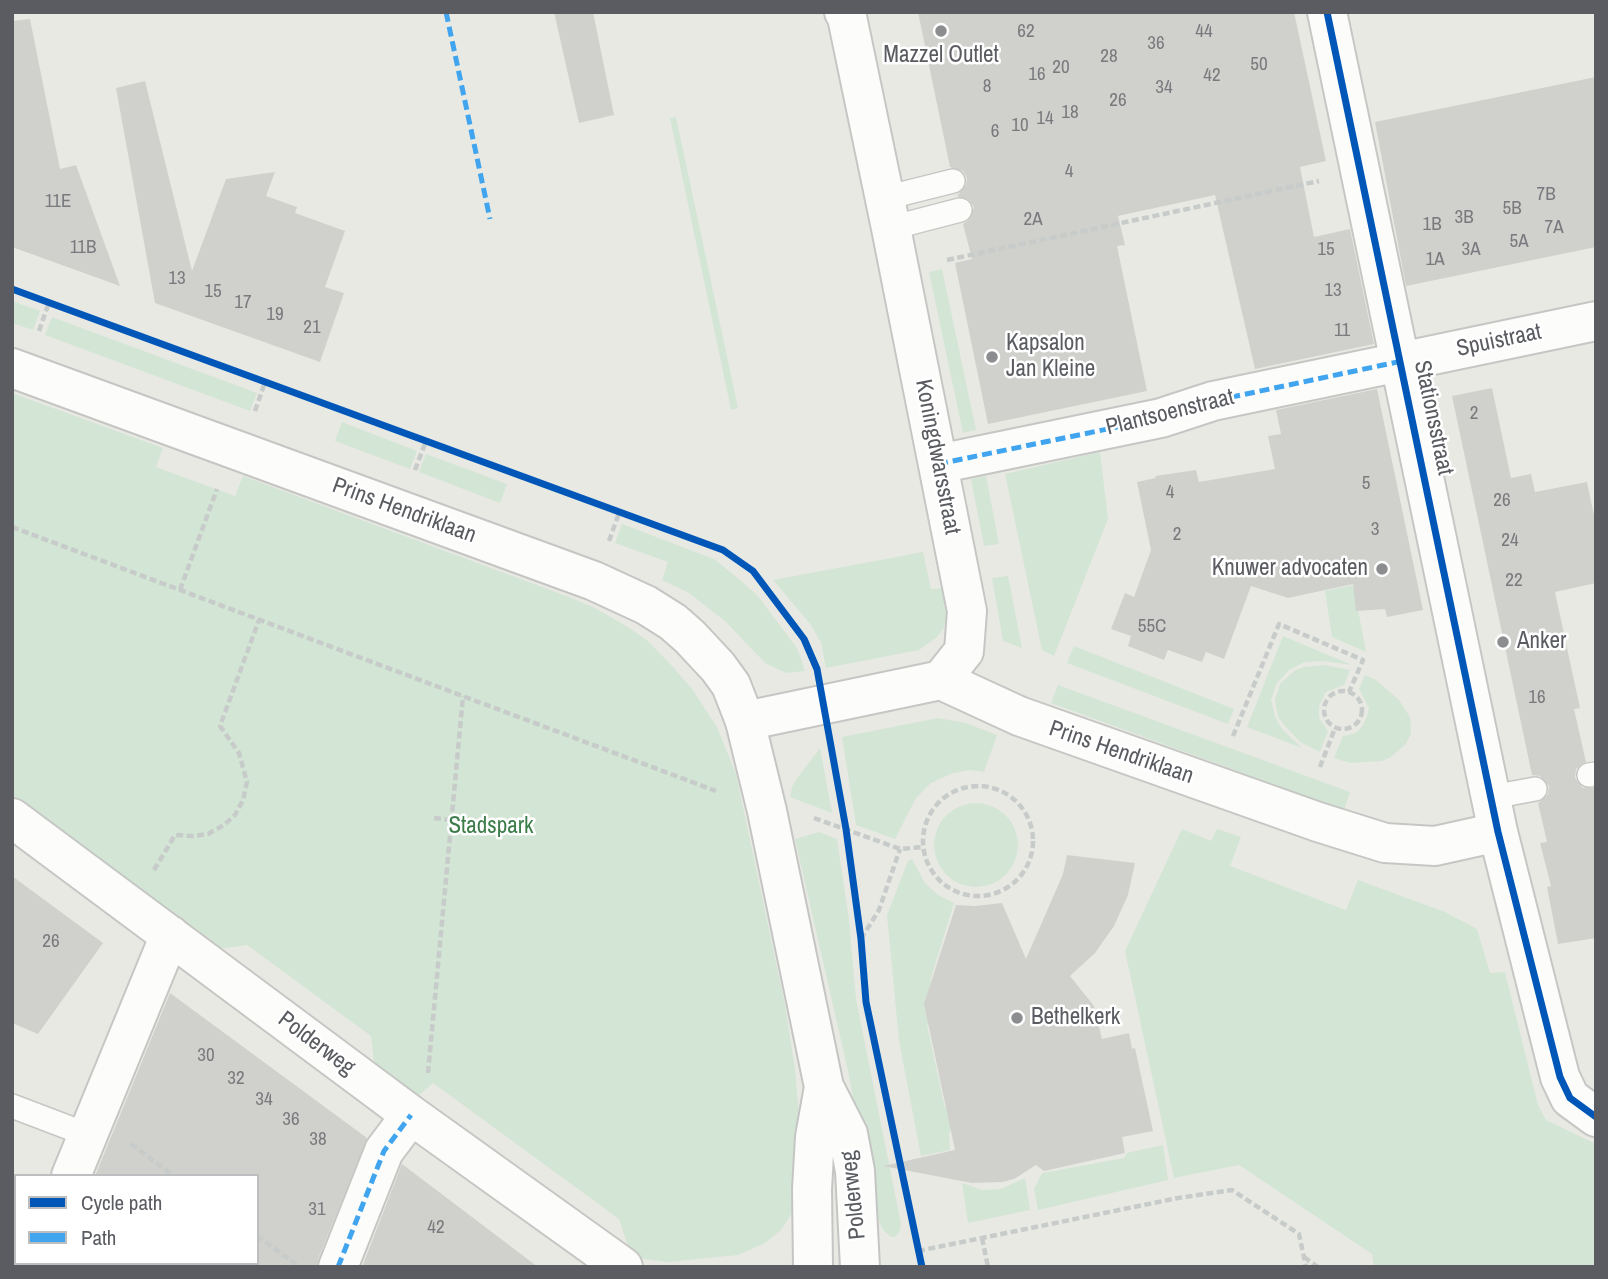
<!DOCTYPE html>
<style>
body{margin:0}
#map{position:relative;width:1608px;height:1279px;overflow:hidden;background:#e9e9e4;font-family:"Archivo Narrow",sans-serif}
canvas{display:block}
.frame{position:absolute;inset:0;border:14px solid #5a5c61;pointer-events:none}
.legend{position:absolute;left:14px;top:1174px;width:245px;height:91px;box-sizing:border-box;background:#fff;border:2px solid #bdbec0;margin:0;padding:9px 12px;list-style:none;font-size:21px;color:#5a5c61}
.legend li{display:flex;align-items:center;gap:14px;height:35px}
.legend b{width:35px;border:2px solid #bdbec0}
</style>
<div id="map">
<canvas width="1608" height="1279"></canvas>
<div class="frame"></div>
<ul class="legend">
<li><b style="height:9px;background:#0057b8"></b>Cycle path</li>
<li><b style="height:9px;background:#40a5ee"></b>Path</li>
</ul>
</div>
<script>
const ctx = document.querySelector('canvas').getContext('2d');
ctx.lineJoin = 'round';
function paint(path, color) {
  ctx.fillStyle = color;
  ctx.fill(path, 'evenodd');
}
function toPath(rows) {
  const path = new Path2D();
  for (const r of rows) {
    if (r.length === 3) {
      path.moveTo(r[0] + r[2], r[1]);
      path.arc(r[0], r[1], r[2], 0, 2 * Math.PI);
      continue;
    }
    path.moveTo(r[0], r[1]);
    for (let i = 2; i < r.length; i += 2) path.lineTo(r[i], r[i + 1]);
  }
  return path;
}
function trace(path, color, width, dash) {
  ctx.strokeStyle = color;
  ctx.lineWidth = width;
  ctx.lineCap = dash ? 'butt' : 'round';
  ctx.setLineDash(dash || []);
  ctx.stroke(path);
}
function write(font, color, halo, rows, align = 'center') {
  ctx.font = font + ' "Archivo Narrow",sans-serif';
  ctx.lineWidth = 5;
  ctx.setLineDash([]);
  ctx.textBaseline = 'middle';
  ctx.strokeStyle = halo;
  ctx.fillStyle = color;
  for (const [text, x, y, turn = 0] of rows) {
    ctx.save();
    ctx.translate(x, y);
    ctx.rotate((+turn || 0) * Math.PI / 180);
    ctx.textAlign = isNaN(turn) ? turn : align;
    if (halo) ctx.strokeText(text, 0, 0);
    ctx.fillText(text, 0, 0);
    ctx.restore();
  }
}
paint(toPath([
 [676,117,738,408,731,410,670,118],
 [942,269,976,430,963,433,929,272],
 [12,301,40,311,33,330,12,323],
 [52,317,257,393,250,411,45,335],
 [12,393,163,448,156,467,235,496,243,476,569,597,593,607,628,627,648,641,674,668,692,689,717,727,736,774,785,1005,795,1069,799,1116,799,1186,794,1210,781,1230,765,1243,738,1255,668,1262,639,1258,629,1250,619,1219,433,1083,418,1096,374,1063,371,1036,247,945,218,949,12,798],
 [342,422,417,451,410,469,335,441],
 [1100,452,1108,519,1054,656,1042,650,1005,474],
 [426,454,507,484,500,503,419,472],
 [986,476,999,544,984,546,971,479],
 [622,524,714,559,734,575,757,595,797,648,805,671,786,673,765,663,725,621,689,593,662,580,668,562,615,543],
 [923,552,931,589,946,588,949,604,944,628,936,638,919,650,826,668,821,643,811,625,773,580],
 [1008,576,1022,648,1003,641,992,578],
 [1353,585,1357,604,1366,652,1332,637,1325,591],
 [1283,636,1352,665,1324,661,1305,662,1289,670,1277,683,1271,700,1276,719,1283,730,1302,748,1247,727],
 [1074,646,1234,709,1228,724,1067,663],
 [1325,665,1350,670,1344,685,1326,692,1319,706,1319,718,1328,731,1320,752,1300,742,1286,727,1278,717,1275,700,1280,684,1294,671,1303,667],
 [1365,675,1376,680,1399,700,1410,717,1411,733,1406,744,1391,757,1382,761,1350,763,1334,758,1343,736,1356,733,1363,725,1367,716,1369,708,1359,689],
 [1058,685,1350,792,1344,810,1051,703],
 [938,718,966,723,997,735,984,772,970,770,953,773,931,783,916,798,895,839,856,825,842,737],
 [820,748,832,813,790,797,792,787,798,777],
 [976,845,42],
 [1182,829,1211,841,1217,829,1241,837,1230,866,1346,910,1358,880,1445,912,1477,929,1490,973,1505,972,1538,1105,1546,1120,1596,1144,1596,1267,1374,1267,1372,1254,1239,1165,1174,1178,1125,951],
 [819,832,837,839,849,920,856,999,901,1224,900,1231,895,1237,891,1237,883,1230,875,1213,848,1071,795,839],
 [912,859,925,883,938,895,954,903,930,981,944,986,937,1023,927,1025,945,1108,956,1115,949,1134,950,1150,921,1156,899,1041,887,915,908,861],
 [1163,1145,1168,1180,1038,1210,1034,1189,1042,1173,1124,1158,1127,1153],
 [1025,1178,1030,1210,968,1223,962,1183,983,1190,1001,1189]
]), '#d3e5d4');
paint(toPath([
 [554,12,593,12,614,115,579,123],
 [918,12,1294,12,1326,161,1300,167,1314,237,1350,229,1374,344,1255,369,1215,195,1118,216,1125,245,1117,246,1147,391,988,424,955,263,972,259,963,224,970,219,974,207,969,200,957,196,966,185,967,178,963,171,950,167],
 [30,19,60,169,76,165,120,286,12,247,12,21],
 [1596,77,1596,247,1406,286,1375,122],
 [145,81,192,271,226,179,275,172,266,196,297,207,295,213,345,231,325,287,344,293,320,362,155,303,116,88],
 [1492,388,1511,478,1531,474,1535,492,1587,482,1596,525,1596,583,1555,592,1580,708,1574,709,1586,762,1576,769,1575,778,1583,788,1596,788,1596,938,1558,944,1547,887,1551,886,1540,843,1547,842,1538,803,1548,794,1549,786,1540,776,1532,775,1452,396],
 [1377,389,1423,610,1387,617,1385,609,1356,611,1353,584,1288,598,1251,586,1224,659,1206,652,1202,662,1168,650,1164,660,1128,646,1131,636,1111,629,1125,593,1134,597,1151,550,1137,482,1156,478,1155,476,1196,470,1199,482,1275,469,1268,436,1281,434,1276,410],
 [1067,855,1135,863,1128,895,1114,926,1095,953,1070,976,1094,1006,1102,1039,1129,1033,1132,1049,1135,1048,1153,1131,1122,1137,1125,1153,1044,1171,1036,1165,1014,1179,1002,1182,972,1183,883,1166,955,1150,924,1004,956,905,975,906,1002,903,1026,959,1063,874],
 [12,876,103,943,38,1034,12,1023],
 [170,993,367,1138,318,1259,317,1267,233,1267,236,1263,257,1263,257,1176,95,1176],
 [402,1164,538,1267,362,1267]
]), '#d0d0cd');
const service = toPath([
 [885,198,953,181],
 [891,228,960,210],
 [1589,775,1596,774],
 [1492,797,1535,789],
 [12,1106,88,1135],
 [12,1223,16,1224]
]);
const minor = toPath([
 [844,12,847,17,891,228,967,611,964,651,941,680],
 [1327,12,1498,832,1560,1077,1570,1098,1596,1117],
 [938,464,1161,418,1213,401,1596,321],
 [745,721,941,680,1019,716,1318,822,1385,843,1435,846,1498,832],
 [12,818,411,1115,623,1267],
 [71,1176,170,935],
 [34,1267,35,1263],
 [338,1267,384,1151,411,1115]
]);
const secondary = toPath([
 [12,368,594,581,646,605,673,622,690,637,718,667,731,685,745,721,767,811,824,1087,815,1137,812,1189,813,1267],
 [824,1087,848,1134,855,1171,860,1267]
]);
trace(service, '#c6c6c4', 26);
trace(minor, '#c6c6c4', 42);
trace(secondary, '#c5c6c4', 42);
trace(toPath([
 [947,260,1319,181],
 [39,331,49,302],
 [255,411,265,382],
 [415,470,426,441],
 [12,527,716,791],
 [609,541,619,513],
 [180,590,217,489],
 [1343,710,19],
 [1233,736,1279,624,1363,660,1349,692],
 [1320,767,1335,728],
 [978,841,55],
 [434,818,452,820],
 [814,818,900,849,923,847],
 [154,870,175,835,193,836,208,834,224,825,235,815,243,800,247,782,239,753,220,726,259,620],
 [861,939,879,910,900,849],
 [428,1073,463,696],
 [131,1144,174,1176],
 [257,1236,296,1264],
 [982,1238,988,1267],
 [918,1251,1178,1198,1232,1190,1299,1234,1306,1267],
 [1304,1257,1318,1267]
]), '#c7cbc9', 4.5, [7, 3.5]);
trace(service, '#fcfcfb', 23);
trace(minor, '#fcfcfb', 38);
trace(secondary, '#fcfcfb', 38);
trace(toPath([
 [446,12,490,219],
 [938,464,1161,418,1213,401,1402,361],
 [338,1267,384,1151,411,1115]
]), '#40a5ee', 5, [10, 5]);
trace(toPath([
 [1327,12,1498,832,1560,1077,1570,1098,1596,1117],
 [12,289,723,550,753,571,804,639,817,669,846,829,861,939,866,1002,922,1267]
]), '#0057b8', 7);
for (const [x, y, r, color] of [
 [941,31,7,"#8c8d8f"],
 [992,357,7,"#8c8d8f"],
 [1382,569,7,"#8c8d8f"],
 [1503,642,7,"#8c8d8f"],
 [1017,1018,7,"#8c8d8f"]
]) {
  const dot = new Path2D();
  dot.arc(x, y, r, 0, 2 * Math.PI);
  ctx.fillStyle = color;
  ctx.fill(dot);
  trace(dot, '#fff', 2.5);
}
write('19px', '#797a7d', null, [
 ["62",1026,32],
 ["44",1204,32],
 ["36",1156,44],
 ["28",1109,57],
 ["50",1259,65],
 ["20",1061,68],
 ["16",1037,75],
 ["42",1212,76],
 ["8",987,87],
 ["34",1164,88],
 ["26",1118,101],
 ["18",1070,113],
 ["14",1045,119],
 ["10",1020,126],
 ["6",995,132],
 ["4",1069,172],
 ["7B",1546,195],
 ["11E",58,202],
 ["5B",1512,209],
 ["3B",1464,218],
 ["2A",1033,220],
 ["1B",1432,225],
 ["7A",1554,228],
 ["5A",1519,242],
 ["11B",83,248],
 ["15",1326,250],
 ["3A",1471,250],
 ["1A",1435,260],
 ["13",177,279],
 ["13",1333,291],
 ["15",213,292],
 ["17",243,303],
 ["19",275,315],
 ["21",312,328],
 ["11",1342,331],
 ["2",1474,414],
 ["5",1366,484],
 ["4",1170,493],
 ["26",1502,501],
 ["3",1375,530],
 ["2",1177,535],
 ["24",1510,541],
 ["22",1514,581],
 ["55C",1152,627],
 ["16",1537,698],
 ["26",51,942],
 ["30",206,1056],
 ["32",236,1079],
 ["34",264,1100],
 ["36",291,1120],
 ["38",318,1140],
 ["31",317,1210],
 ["42",436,1228]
]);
write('23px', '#5a5c61', '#fff', [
 ["Mazzel Outlet",941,56,"center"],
 ["Kapsalon",1006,344],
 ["Jan Kleine",1006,370],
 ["Knuwer advocaten",1368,569,"right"],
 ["Anker",1517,642],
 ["Bethelkerk",1031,1018]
], 'left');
write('23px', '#5a5c61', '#fff', [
 ["Spuistraat",1499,341,-12],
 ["Plantsoenstraat",1170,413,-14],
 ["Stationsstraat",1433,418,78],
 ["Koningdwarsstraat",937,457,79],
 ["Prins Hendriklaan",404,511,20],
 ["Prins Hendriklaan",1121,753,19],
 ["Polderweg",316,1044,37],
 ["Polderweg",854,1195,-96]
]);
write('23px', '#3d7d4a', '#fff', [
 ["Stadspark",491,827]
]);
</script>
